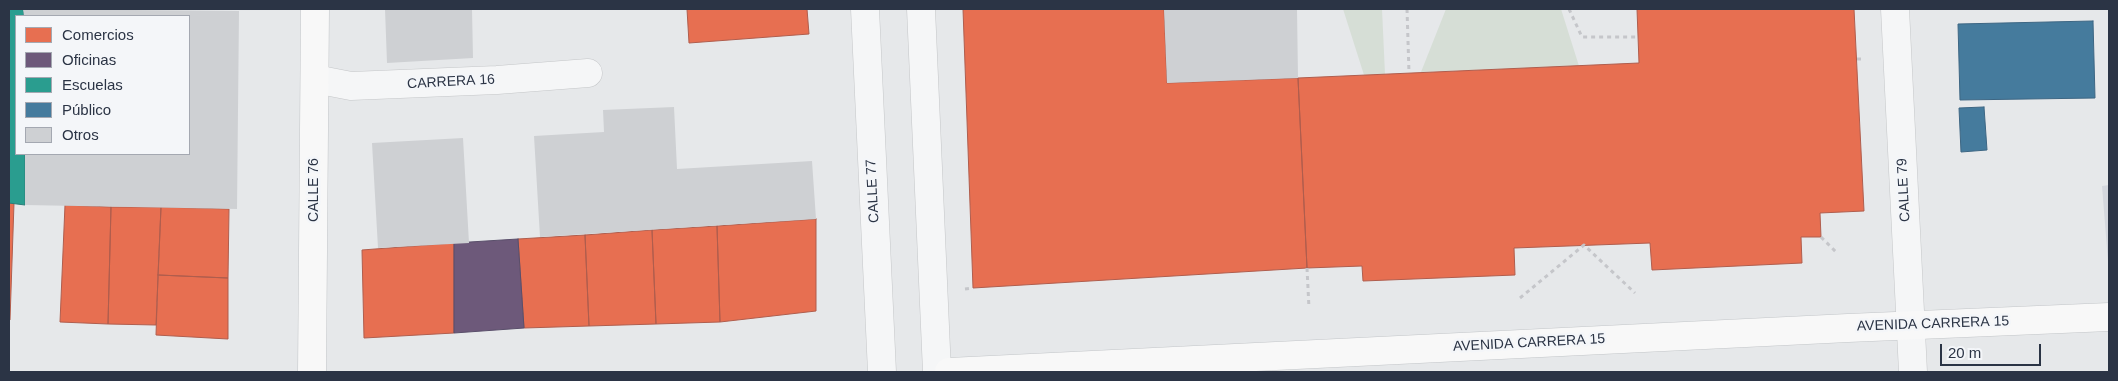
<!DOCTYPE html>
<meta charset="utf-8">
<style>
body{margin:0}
#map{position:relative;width:2118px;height:381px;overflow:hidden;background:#e6e8ea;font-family:Helvetica,sans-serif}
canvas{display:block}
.frame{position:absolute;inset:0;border:10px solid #2b3445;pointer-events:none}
.legend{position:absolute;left:15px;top:15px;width:175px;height:140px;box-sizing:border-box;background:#f4f6f9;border:1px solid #a4a8b1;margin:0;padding:6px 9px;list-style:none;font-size:15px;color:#2b3445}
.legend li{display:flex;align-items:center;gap:10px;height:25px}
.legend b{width:25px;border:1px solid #a4a8b1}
.scale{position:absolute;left:1940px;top:344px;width:101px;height:22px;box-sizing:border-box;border:2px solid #2b3445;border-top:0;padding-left:6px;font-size:15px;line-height:18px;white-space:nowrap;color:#2b3445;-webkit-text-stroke:4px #f4f6f9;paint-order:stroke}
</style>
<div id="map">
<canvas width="2118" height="381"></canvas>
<div class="frame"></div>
<ul class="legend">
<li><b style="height:14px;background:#e76f51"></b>Comercios</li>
<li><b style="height:14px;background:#6d597a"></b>Oficinas</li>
<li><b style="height:14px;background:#2a9d8f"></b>Escuelas</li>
<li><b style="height:14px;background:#457b9d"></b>Público</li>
<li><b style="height:14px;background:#ced0d3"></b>Otros</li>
</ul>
<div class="scale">20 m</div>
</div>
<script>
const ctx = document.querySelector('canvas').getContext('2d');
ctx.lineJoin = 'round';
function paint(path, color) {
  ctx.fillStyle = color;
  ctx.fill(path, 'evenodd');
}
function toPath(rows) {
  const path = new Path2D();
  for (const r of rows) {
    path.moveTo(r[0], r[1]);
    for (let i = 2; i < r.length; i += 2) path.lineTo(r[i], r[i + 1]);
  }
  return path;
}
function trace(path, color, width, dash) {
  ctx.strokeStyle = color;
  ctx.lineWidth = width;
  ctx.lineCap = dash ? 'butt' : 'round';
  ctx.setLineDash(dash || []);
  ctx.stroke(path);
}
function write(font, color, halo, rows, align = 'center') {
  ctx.font = font + ' Helvetica,sans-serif';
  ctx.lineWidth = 5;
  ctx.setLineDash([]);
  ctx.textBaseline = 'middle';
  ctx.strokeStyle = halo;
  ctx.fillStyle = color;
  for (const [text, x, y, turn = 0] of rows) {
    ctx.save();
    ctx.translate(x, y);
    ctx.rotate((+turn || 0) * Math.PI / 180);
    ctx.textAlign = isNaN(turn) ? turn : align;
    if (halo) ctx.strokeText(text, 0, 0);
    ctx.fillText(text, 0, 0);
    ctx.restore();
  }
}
paint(toPath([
 [2109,185,2109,261,2108,261,2102,186]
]), '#d4d7dd');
paint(toPath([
 [1343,9,1382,9,1385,74,1364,75],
 [1446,9,1561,9,1579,66,1421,72]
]), '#d6ded6');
const shops = toPath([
 [687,9,807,9,809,34,689,43,687,9],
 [963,9,1164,9,1167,83,1298,78,1307,268,973,288,963,9],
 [1637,9,1854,9,1864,211,1820,213,1821,237,1801,237,1802,263,1652,270,1650,243,1514,248,1515,275,1363,281,1362,266,1307,268,1298,78,1639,63,1637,9],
 [9,203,14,203,10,320,9,320,9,203],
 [65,205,111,207,108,324,60,322,65,205],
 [111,207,161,207,156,325,108,324,111,207],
 [161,207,229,209,228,278,158,275,161,207],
 [816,219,816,311,720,322,717,226,816,219],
 [717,226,720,322,656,324,652,230,717,226],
 [652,230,656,324,589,326,585,235,652,230],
 [585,235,589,326,524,328,518,239,585,235],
 [454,243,454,333,364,338,362,250,454,243],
 [158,275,228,278,228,339,156,335,158,275]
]);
paint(shops, '#e76f51');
trace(shops, '#af5d4d', 1);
const offices = toPath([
 [518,239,524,328,454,333,454,243,518,239]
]);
paint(offices, '#6d597a');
trace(offices, '#594e6a', 1);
const schools = toPath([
 [9,9,23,9,24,16,16,16,16,154,25,154,25,205,9,203,9,9]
]);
paint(schools, '#2a9d8f');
trace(schools, '#2a7e79', 1);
const public = toPath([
 [2093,21,2095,98,1960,100,1958,24,2093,21],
 [1984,107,1987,150,1961,152,1959,108,1984,107]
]);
paint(public, '#457b9d');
trace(public, '#3d6683', 1);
paint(toPath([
 [23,9,239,11,237,209,25,205,25,154,189,154,189,16,24,16],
 [385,9,472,9,473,58,387,63],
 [1164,9,1297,9,1298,78,1167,83],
 [674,107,677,169,812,161,816,219,540,237,534,136,604,132,603,110],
 [463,138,469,243,378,248,372,143]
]), '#ced0d3');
const minor = toPath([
 [865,9,882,372],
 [921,9,937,372],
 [1895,9,1913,372],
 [315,79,351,86,497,80,588,73]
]);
const major = toPath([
 [312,372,315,9],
 [949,372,1848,328,2109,317]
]);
trace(minor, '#c4c6c8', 29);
trace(major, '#c2c5c8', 29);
trace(toPath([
 [1407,9,1409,73],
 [1569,9,1582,37,1638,37],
 [1857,59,1861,59],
 [1821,237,1838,254],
 [1307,268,1309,308],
 [965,289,973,288],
 [1520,298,1584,245,1635,293]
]), '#c5c6ca', 3, [4, 4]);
trace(minor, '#f5f6f7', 28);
trace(major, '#f8f8f8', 28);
write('14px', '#2b3445', '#f4f6f9', [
 ["CARRERA 16",451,82,-3],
 ["CALLE 76",314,190,-90],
 ["CALLE 79",1904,190,-93],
 ["CALLE 77",873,191,-93],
 ["AVENIDA CARRERA 15",1933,324,-2],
 ["AVENIDA CARRERA 15",1529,343,-3]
]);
</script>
